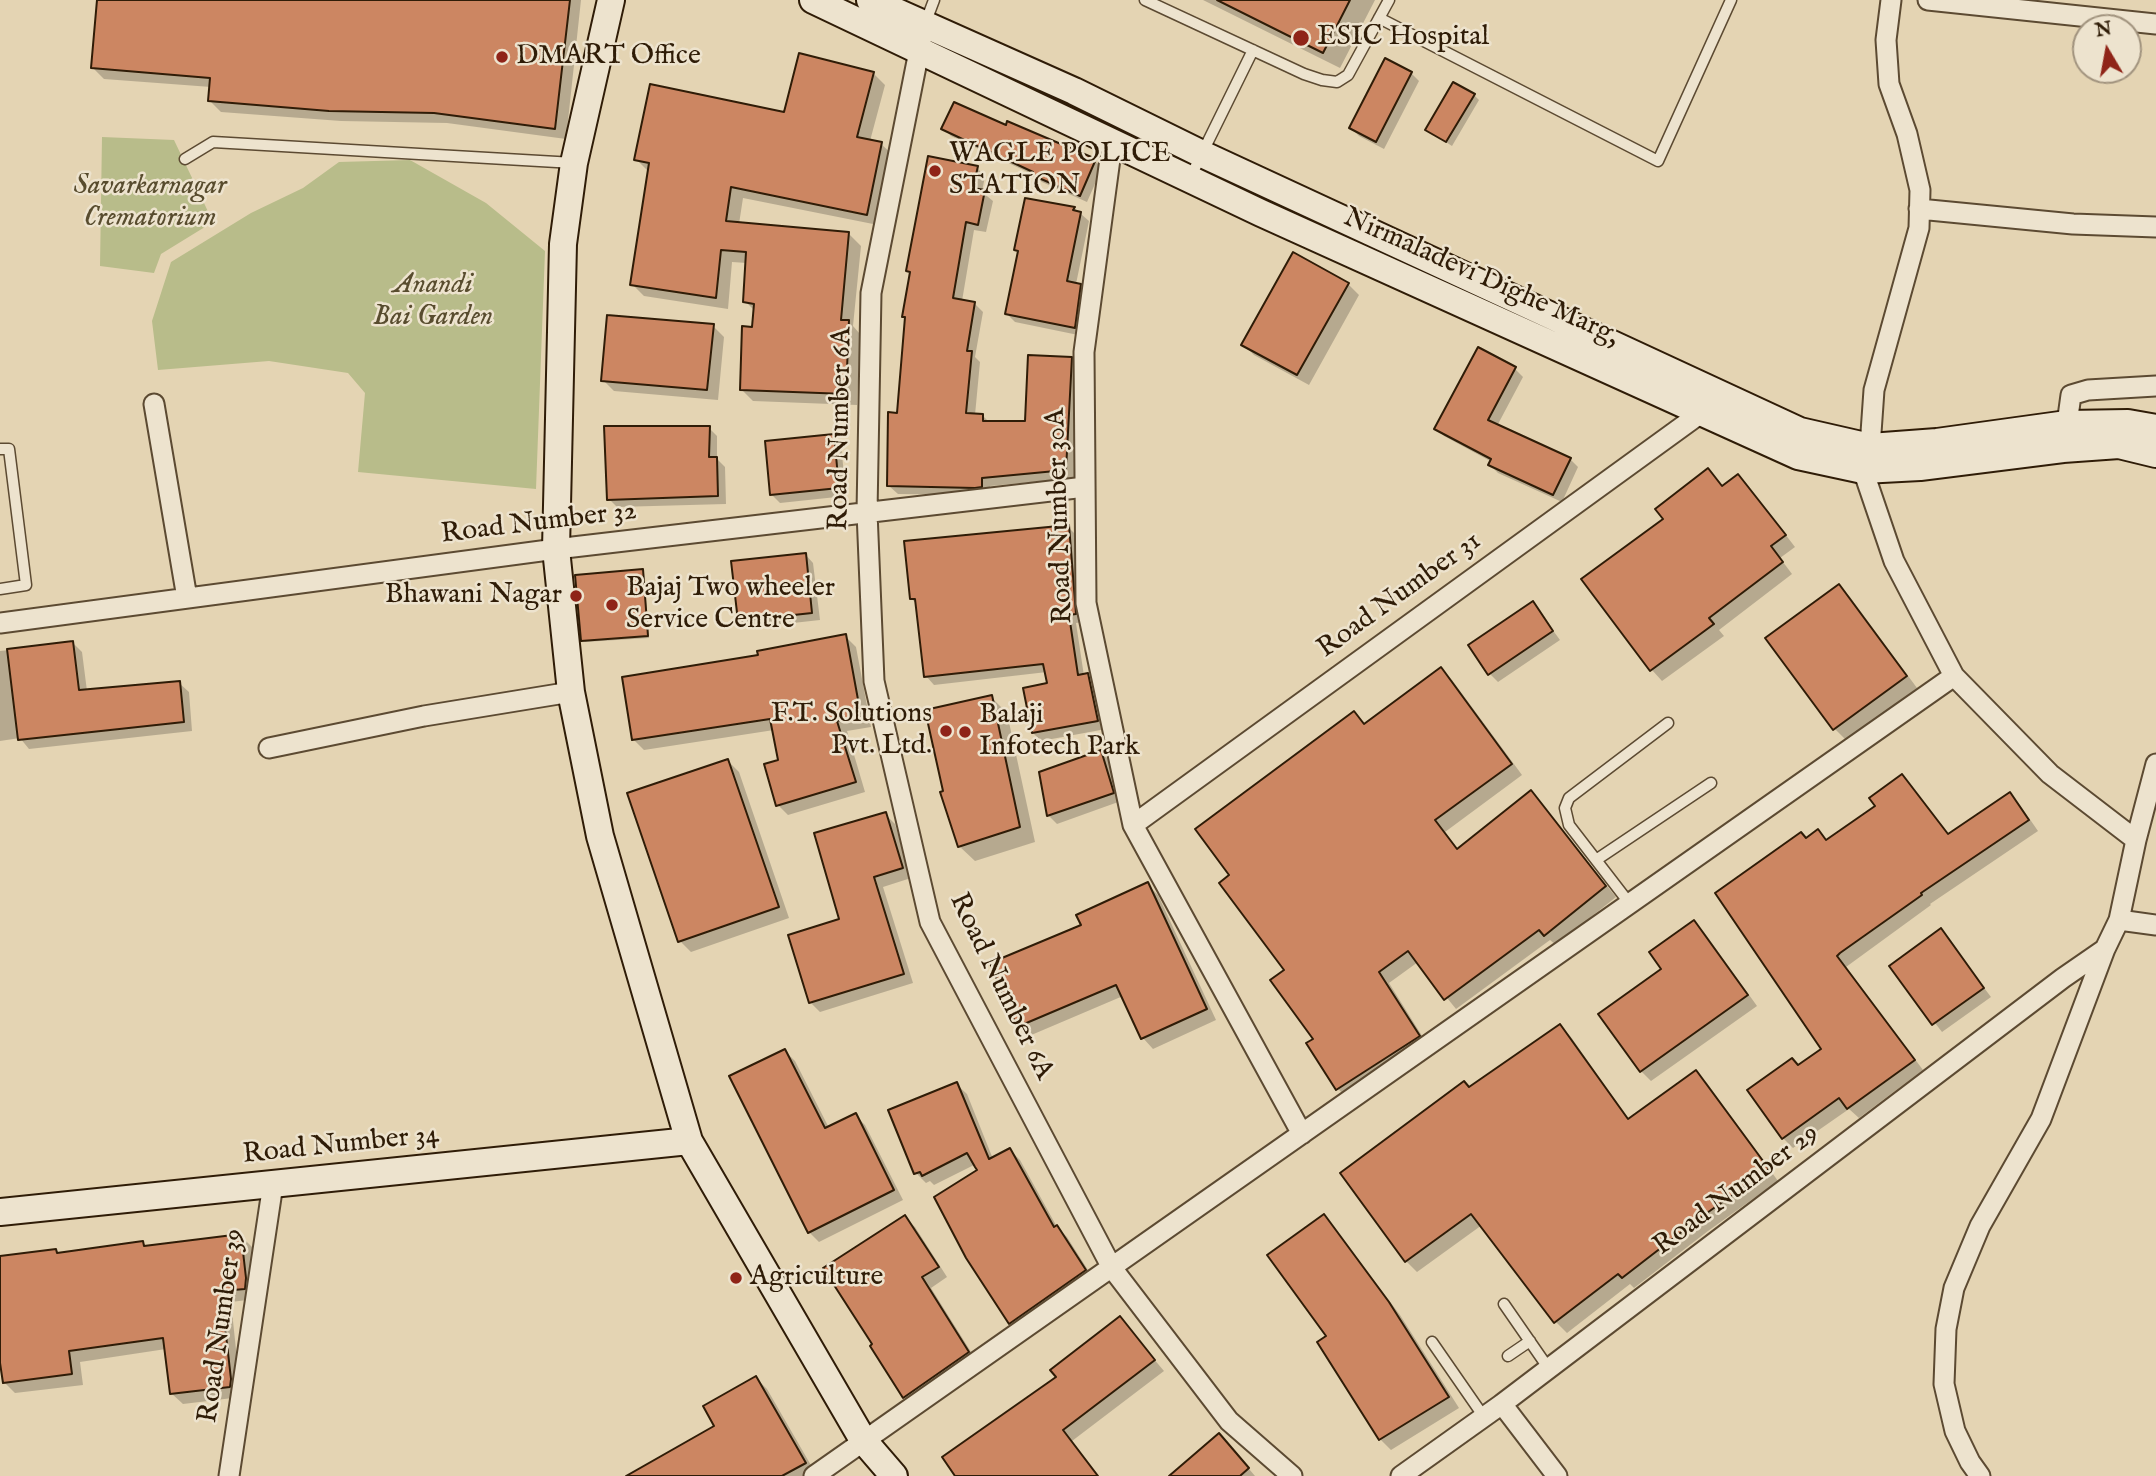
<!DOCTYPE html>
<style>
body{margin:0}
#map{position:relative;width:2156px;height:1476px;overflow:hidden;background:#e4d4b3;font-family:"IM FELL English",serif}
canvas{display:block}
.north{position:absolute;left:2072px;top:14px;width:70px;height:70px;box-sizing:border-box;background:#ede3ce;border:2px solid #a1937e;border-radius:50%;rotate:350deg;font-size:19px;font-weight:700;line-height:28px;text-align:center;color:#2f1c07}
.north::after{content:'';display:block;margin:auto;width:24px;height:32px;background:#8f2418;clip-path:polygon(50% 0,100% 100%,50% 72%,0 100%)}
</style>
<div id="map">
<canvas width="2156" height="1476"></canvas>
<div class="north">N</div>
</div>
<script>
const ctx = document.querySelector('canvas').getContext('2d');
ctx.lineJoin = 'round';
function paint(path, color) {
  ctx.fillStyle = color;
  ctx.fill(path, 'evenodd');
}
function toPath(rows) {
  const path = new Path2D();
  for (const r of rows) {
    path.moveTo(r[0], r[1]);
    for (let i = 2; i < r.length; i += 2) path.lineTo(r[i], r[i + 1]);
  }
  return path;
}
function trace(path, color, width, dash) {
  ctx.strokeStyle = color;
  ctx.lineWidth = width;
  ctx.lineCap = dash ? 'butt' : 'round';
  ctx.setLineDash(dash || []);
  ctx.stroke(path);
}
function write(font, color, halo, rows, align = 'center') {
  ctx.font = font + ' "IM FELL English",serif';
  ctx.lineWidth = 5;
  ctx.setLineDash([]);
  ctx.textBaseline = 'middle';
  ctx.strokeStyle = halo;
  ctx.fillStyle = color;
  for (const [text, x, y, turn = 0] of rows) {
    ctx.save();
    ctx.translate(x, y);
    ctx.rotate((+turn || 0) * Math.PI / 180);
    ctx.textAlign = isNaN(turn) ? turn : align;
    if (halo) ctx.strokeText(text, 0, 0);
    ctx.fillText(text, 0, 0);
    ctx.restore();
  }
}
paint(toPath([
 [102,137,174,140,213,222,161,254,154,273,100,266],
 [410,160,486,203,545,251,536,489,358,472,365,393,348,373,269,361,158,370,152,321,171,262,251,213,303,188,339,162]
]), '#b8bc8a');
paint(toPath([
 [98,0,581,0,566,139,447,123,341,121,221,112,210,101,211,87,104,79,93,68],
 [1203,0,1375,0,1340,68],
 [873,73,885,85,870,141,881,144,893,155,878,225,743,198,739,224,849,234,861,246,853,326,860,334,857,405,753,401,741,389,755,311,745,301,747,263,732,262,728,309,644,296,632,284,648,171,636,159,786,114],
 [1411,73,1419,81,1384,149,1359,136,1351,128],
 [1474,95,1479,100,1452,146,1427,130],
 [1006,127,1095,161,1102,168,1087,202,1042,182,1034,175,951,136,944,129],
 [977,168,985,176,982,192,993,201,986,232,974,230,962,301,974,303,983,312,975,357,980,362,975,415,982,415,990,423,1027,423,1071,359,1080,367,1074,478,990,486,990,495,985,495,898,494,889,486,911,274,908,271],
 [1074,208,1089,221,1076,284,1088,294,1083,336,1015,322,1007,314,1019,252,1016,249],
 [1348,284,1359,295,1309,385,1254,355,1243,344],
 [713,326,724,337,718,400,614,391,603,380],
 [1479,349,1515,369,1523,377,1497,426,1570,459,1578,467,1562,502,1498,473,1490,465,1492,462,1444,436,1436,428],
 [709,428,717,436,717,459,725,467,726,504,617,507,609,499],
 [833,436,841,444,846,496,780,503,772,495],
 [1708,470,1724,487,1738,476,1749,487,1795,547,1780,558,1792,574,1719,630,1724,636,1662,681,1652,670,1584,579,1666,519],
 [1068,527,1076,535,1083,622,1076,623,1084,676,1088,675,1096,683,1106,729,1041,741,1033,733,1049,685,1047,672,934,685,926,676,917,605,912,599],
 [805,554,813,563,820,620,748,628,740,620],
 [642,571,644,573,649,638,585,642,583,640],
 [1839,586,1850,597,1917,688,1846,740,1835,729,1768,638],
 [1533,603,1560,640,1498,682,1490,674],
 [845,636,856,647,871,727,847,731,865,792,788,815,778,805,780,761,774,730,644,750,634,740,760,657],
 [73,643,82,652,87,691,179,683,189,692,192,731,29,749,20,738,0,741,0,651],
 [1441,669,1452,680,1522,775,1445,832,1458,850,1531,792,1616,897,1556,945,1550,940,1456,1009,1418,962,1389,983,1429,1047,1349,1099,1338,1089,1287,970,1232,875,1354,713,1366,724],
 [991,697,1007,713,1035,842,975,861,959,846],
 [1101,752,1109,760,1121,801,1057,824,1049,816,1041,773],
 [728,761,739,772,789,918,691,952,680,941],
 [1902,776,1949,836,2010,794,2020,805,2038,831,1930,904,1931,905,1846,967,1923,1070,1859,1118,1849,1109,1793,1148,1783,1138,1799,1067,1824,1049,1807,839,1818,831,1828,841,1878,806],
 [885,814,895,824,911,878,883,887,913,983,820,1012,810,1002],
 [1147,884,1158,895,1216,1020,1153,1049,1143,1038,1123,996,1029,1036,1018,1026,1083,926],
 [1694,922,1704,932,1757,1006,1651,1081,1641,1071,1664,970],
 [1941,931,1991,997,1942,1032,1891,966],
 [1560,1026,1571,1037,1629,1120,1696,1072,1707,1083,1778,1181,1708,1231,1634,1288,1630,1284,1567,1333,1556,1322,1482,1225,1417,1272,1406,1261],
 [785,1051,795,1061,829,1128,855,1115,865,1125,903,1200,819,1242,809,1232],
 [956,1084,967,1094,993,1159,1010,1150,1020,1160,1057,1227,1067,1237,1095,1281,1021,1333,1011,1323,968,1257,979,1170,976,1164,934,1185,930,1181,926,1183,916,1173],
 [1323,1216,1334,1227,1400,1315,1459,1408,1391,1450,1380,1439,1319,1342,1328,1336],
 [905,1218,915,1227,947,1277,931,1288,978,1363,914,1407,904,1397,872,1346],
 [241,1236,252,1247,257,1290,255,1299,231,1302,241,1397,183,1404,171,1393,166,1349,80,1362,83,1385,15,1393,4,1382,0,1349,0,1257,56,1250,60,1254,142,1242,147,1247],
 [1120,1319,1164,1371,1072,1441,1099,1476,957,1476],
 [756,1378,767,1389,816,1474,812,1476,630,1476,717,1427],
 [1227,1443,1255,1476,1172,1476]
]), '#0003');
const building = toPath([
 [97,0,570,0,555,129,434,113,329,111,208,101,210,78,91,68,97,0],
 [1217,0,1350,0,1323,53,1217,0],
 [799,53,874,72,857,137,882,142,867,215,731,187,726,221,849,232,841,320,849,320,846,394,740,390,742,326,752,327,754,304,743,302,746,252,721,250,716,298,630,285,649,163,634,160,650,84,784,112,799,53],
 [1385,58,1412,72,1376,142,1349,128,1385,58],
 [1453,82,1475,94,1446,142,1425,130,1453,82],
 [954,102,1006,125,1007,121,1096,159,1080,196,1032,175,1033,172,941,129,954,102],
 [928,156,978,166,973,188,985,190,978,225,966,222,953,298,975,302,967,351,972,351,966,413,983,414,983,421,1025,421,1028,355,1072,357,1066,470,982,478,982,487,975,488,887,486,888,412,897,413,905,317,902,317,910,272,906,271,928,156],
 [1025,198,1075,207,1073,210,1081,212,1067,281,1081,284,1075,328,1005,314,1018,251,1014,250,1025,198],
 [1293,252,1349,283,1297,375,1241,345,1293,252],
 [607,315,714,324,707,390,601,381,607,315],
 [1478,347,1516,367,1488,420,1571,458,1553,495,1488,465,1491,459,1434,429,1478,347],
 [604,426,710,426,709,457,717,457,718,496,607,500,604,426],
 [834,434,839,488,770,495,765,441,834,434],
 [1708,468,1722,486,1738,474,1786,535,1771,546,1783,562,1709,618,1714,624,1650,671,1581,579,1663,519,1655,509,1708,468],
 [1069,525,1076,614,1069,615,1078,675,1088,673,1098,721,1032,733,1023,688,1047,683,1043,664,924,677,915,599,910,599,904,541,1069,525],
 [806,553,812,613,738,621,731,561,806,553],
 [643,569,648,636,581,641,575,575,643,569],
 [1839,584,1907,676,1833,730,1765,638,1839,584],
 [1533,601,1553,631,1488,675,1468,645,1533,601],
 [846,634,861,716,837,721,856,782,776,806,764,764,778,760,770,719,632,740,622,677,758,655,757,651,846,634],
 [73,641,79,690,180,681,184,722,18,740,7,649,73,641],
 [1441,667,1512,764,1435,820,1457,849,1531,790,1606,886,1544,936,1539,930,1444,1000,1408,951,1379,972,1420,1036,1336,1090,1306,1043,1313,1039,1270,980,1284,970,1219,883,1229,875,1195,829,1354,711,1364,724,1441,667],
 [992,695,1020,827,958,847,940,792,943,791,925,710,992,695],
 [1101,750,1114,793,1047,816,1039,772,1101,750],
 [728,759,779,907,678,942,627,793,728,759],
 [1902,774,1948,834,2010,792,2029,820,1921,893,1922,895,1840,953,1837,956,1915,1060,1847,1109,1839,1098,1782,1139,1747,1090,1792,1058,1798,1065,1821,1049,1715,893,1801,832,1806,838,1818,829,1826,840,1875,806,1869,798,1902,774],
 [886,812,903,868,874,877,904,974,809,1003,788,935,839,919,814,833,886,812],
 [1148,882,1207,1009,1141,1039,1116,985,1017,1027,990,963,1081,925,1076,915,1148,882],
 [1694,920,1748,995,1640,1072,1598,1014,1661,969,1649,952,1694,920],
 [1941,928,1984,988,1932,1025,1889,966,1941,928],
 [1560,1024,1628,1119,1696,1070,1769,1169,1697,1220,1622,1278,1618,1274,1554,1323,1471,1214,1405,1262,1340,1173,1464,1081,1469,1087,1560,1024],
 [785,1049,825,1128,856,1113,894,1190,808,1233,729,1076,785,1049],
 [957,1082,989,1159,1010,1148,1054,1227,1057,1225,1086,1270,1009,1324,966,1258,934,1197,977,1170,975,1167,967,1153,922,1176,920,1172,914,1174,888,1110,957,1082],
 [1324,1214,1389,1302,1449,1397,1379,1440,1317,1342,1326,1336,1267,1255,1324,1214],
 [905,1215,939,1267,922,1277,969,1352,903,1398,870,1346,872,1344,823,1268,905,1215],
 [241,1234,246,1278,245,1289,221,1291,231,1379,230,1387,170,1394,163,1338,69,1351,72,1374,3,1383,0,1363,0,1256,56,1249,57,1253,143,1241,144,1246,241,1234],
 [1120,1316,1155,1360,1063,1430,1098,1476,955,1476,942,1457,1056,1377,1050,1370,1120,1316],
 [756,1376,806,1463,782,1476,626,1476,714,1426,703,1406,756,1376],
 [1219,1433,1249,1468,1240,1476,1169,1476,1219,1433]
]);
paint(building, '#cc8662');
trace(building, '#2f1c07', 2);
const lane = toPath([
 [1145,0,1304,74,1322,80,1337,82,1348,75,1389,0],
 [1379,18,1658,161,1731,0],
 [925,24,934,0],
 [185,159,213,142,574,163],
 [1190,178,1253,50],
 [0,449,9,449,26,585,0,589],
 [1596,860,1711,783],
 [1630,904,1569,825,1565,808,1569,798,1668,723],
 [1504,1304,1549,1369],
 [1432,1342,1484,1417],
 [1508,1356,1530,1341]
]);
const street = toPath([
 [1891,0,1886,40,1889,84,1907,134,1920,190,1919,228,1874,390,1870,447,1863,470,1894,561,1954,676,2050,774,2136,840,2119,920,2105,949,2041,1119,1980,1226,1954,1288,1946,1329,1944,1384,1955,1431,1970,1462,1980,1476],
 [1928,0,2156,24],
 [921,41,871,293,867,512,874,681,930,922,1112,1268,1229,1421,1292,1476],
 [1112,144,1084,352,1086,603,1133,825,1302,1134],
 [1919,209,2073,224,2156,227],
 [154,404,187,598],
 [2067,424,2071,395,2088,390,2156,386],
 [0,623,556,549,1085,487],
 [269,748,424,716,571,692],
 [1133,825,1701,413],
 [2136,840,2156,764],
 [2119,920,2156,925],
 [1502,1404,1557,1476],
 [229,1476,273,1184],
 [814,1476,1954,676],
 [1401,1476,1502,1404,2063,978,2105,949]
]);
const secondary = toPath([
 [611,0,574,163,563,244,556,549,571,692,600,836,689,1141,863,1440,894,1476],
 [813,0,1261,213,1798,456,1863,470,1920,467,2063,449,2119,445,2156,454],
 [870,0,1074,91,1202,154,1800,431,1870,447,1937,442,2067,424,2128,423,2156,428],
 [0,1212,689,1141]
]);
trace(lane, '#5c4a32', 13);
trace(street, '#5c4a32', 23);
trace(secondary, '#2f1c07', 30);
trace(lane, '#ede3ce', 10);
trace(street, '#ede3ce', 19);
trace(secondary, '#ede3ce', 26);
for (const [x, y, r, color] of [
 [1301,38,9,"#8f2418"],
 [502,57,7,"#8f2418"],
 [935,171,7,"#8f2418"],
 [576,596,7,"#8f2418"],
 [612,605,7,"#8f2418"],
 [946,731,7,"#8f2418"],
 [965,732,7,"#8f2418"],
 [736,1278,7,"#8f2418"]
]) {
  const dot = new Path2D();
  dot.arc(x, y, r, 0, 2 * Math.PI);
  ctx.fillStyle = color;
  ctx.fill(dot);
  trace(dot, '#ede3ce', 2.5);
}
write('28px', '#2f1c07', '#ede3ce', [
 ["ESIC Hospital",1317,38],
 ["DMART Office",516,57],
 ["WAGLE POLICE",949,155],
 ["STATION",949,187],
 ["Bajaj Two wheeler",626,589],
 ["Service Centre",626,621],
 ["Bhawani Nagar",562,596,"right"],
 ["F.T. Solutions",932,715,"right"],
 ["Pvt. Ltd.",932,747,"right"],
 ["Balaji",979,716],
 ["Infotech Park",979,748],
 ["Agriculture",750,1278]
], 'left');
write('italic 28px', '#584c2e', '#ede3ce', [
 ["Savarkarnagar",150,187],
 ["Crematorium",150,219],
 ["Anandi",433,286],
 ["Bai Garden",433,318]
]);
write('28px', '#2f1c07', '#ede3ce', [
 ["Nirmaladevi Dighe Marg,",1481,278,24],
 ["Road Number 6A",842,429,-89],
 ["Road Number 30A",1061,516,-92],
 ["Road Number 32",539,524,-7],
 ["Road Number 31",1400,596,-36],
 ["Road Number 6A",1000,987,64],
 ["Road Number 34",341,1146,-6],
 ["Road Number 29",1737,1191,-37],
 ["Road Number 39",223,1326,-82]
]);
</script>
